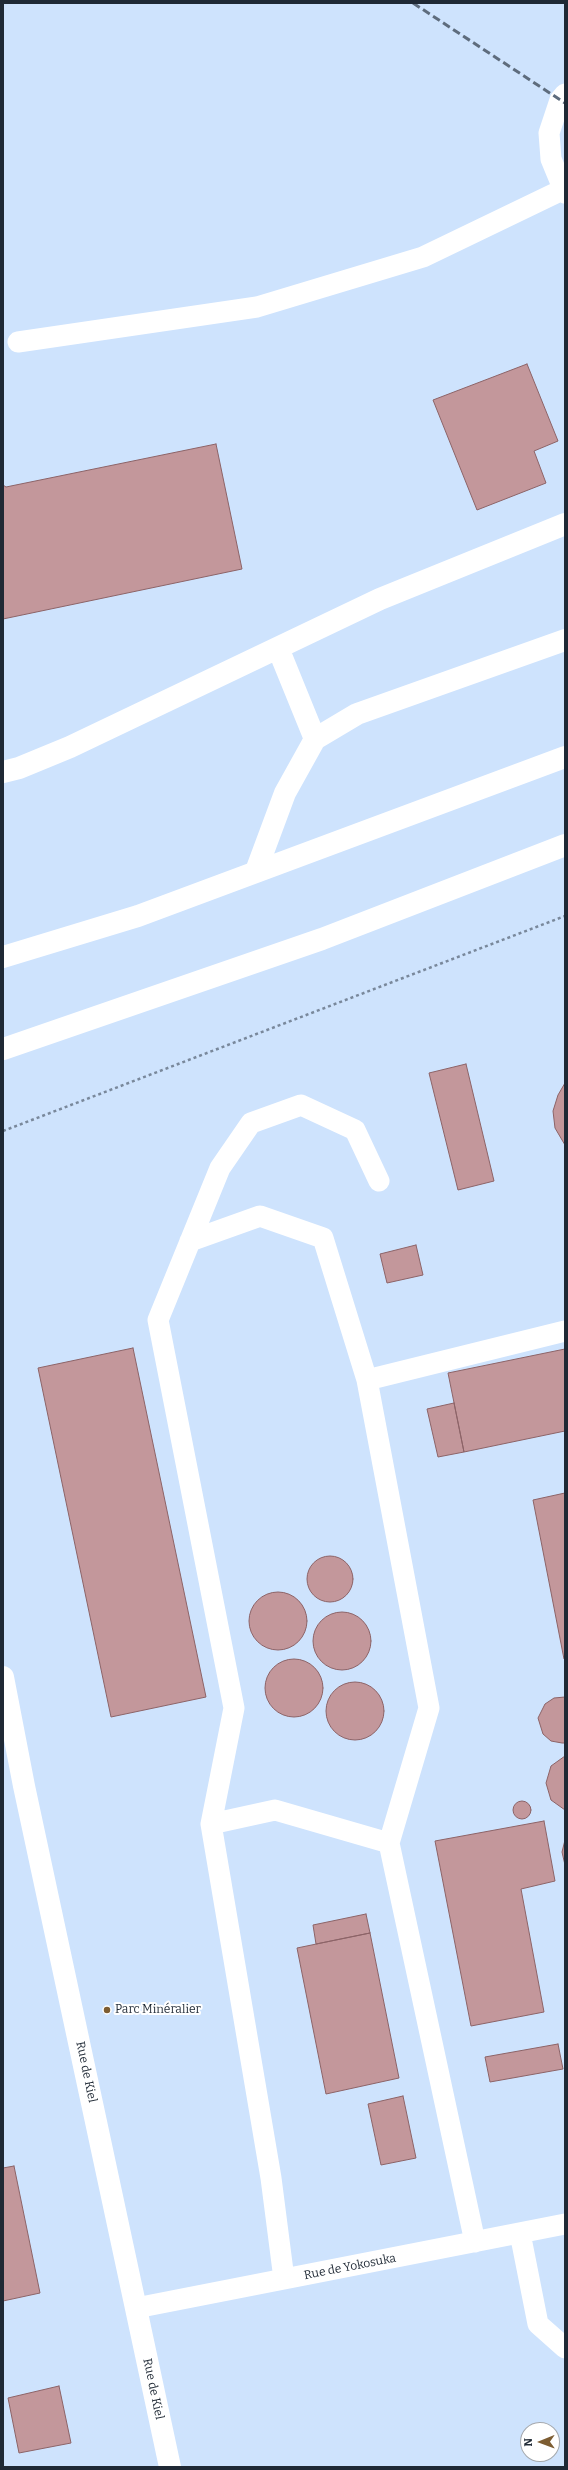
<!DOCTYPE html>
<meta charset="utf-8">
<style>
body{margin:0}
#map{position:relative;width:568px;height:2470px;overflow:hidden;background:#cee3fd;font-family:Bitter,serif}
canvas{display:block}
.frame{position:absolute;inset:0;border:4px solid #1f2935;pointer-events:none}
.north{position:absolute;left:520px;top:2422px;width:40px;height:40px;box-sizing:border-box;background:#fff;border:1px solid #a5a9ae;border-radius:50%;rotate:269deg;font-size:11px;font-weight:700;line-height:16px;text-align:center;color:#1f2935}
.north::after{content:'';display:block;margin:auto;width:14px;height:18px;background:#7d5d32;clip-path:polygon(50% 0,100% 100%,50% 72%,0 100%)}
</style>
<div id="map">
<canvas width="568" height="2470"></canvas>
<div class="frame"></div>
<div class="north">N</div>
</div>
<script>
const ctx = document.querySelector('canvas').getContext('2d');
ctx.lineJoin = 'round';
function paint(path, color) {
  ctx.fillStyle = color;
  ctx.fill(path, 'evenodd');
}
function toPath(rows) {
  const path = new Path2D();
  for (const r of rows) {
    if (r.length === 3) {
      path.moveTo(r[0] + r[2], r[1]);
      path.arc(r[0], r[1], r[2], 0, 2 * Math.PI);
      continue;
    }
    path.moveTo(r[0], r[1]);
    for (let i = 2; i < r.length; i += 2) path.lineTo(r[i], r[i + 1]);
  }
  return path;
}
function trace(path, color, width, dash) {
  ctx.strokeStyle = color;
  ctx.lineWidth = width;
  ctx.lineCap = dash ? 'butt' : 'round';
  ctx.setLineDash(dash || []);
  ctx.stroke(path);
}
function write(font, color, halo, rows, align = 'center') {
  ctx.font = font + ' Bitter,serif';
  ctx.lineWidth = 4;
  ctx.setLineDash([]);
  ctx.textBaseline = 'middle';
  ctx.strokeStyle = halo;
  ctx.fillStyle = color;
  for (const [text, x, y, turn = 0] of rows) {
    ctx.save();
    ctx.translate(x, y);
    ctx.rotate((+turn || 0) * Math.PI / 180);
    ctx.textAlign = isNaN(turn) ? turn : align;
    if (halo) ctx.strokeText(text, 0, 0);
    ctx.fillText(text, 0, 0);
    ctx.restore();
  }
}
const building = toPath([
 [527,364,558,441,534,451,546,483,477,510,433,400,527,364],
 [216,444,242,569,3,619,3,485,6,487,216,444],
 [466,1064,494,1181,458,1190,429,1073,466,1064],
 [565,1083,565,1145,555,1128,553,1111,558,1095,565,1083],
 [416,1245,423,1275,387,1283,380,1254,416,1245],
 [133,1348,206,1697,111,1717,38,1368,133,1348],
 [565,1349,565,1431,464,1452,448,1373,565,1349],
 [454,1403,464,1452,438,1457,427,1409,454,1403],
 [565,1493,565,1659,564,1659,533,1500,565,1493],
 [330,1579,23],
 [278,1621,29],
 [342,1641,29],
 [294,1688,29],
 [355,1711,29],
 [565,1697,565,1743,562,1743,551,1741,543,1734,538,1718,545,1704,554,1698,565,1697],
 [565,1756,565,1810,551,1800,546,1783,551,1766,565,1756],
 [522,1810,9],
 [544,1821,555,1881,521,1889,544,2012,471,2026,435,1841,544,1821],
 [565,1840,565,1865,562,1852,565,1840],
 [366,1914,370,1933,316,1944,313,1925,366,1914],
 [370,1933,399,2078,326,2094,297,1948,370,1933],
 [558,2044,563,2069,490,2082,485,2057,558,2044],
 [403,2096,416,2158,381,2165,368,2104,403,2096],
 [14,2166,40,2293,3,2301,3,2168,14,2166],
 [59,2386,71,2443,19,2453,8,2398,59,2386]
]);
paint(building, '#c3979b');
trace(building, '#8c6367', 1);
trace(toPath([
 [3,1131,565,916]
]), '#79889b', 2.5, [3, 3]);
trace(toPath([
 [565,94,560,100,549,133,551,159,565,193],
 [18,342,257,307,423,257,562,190],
 [190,1241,260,1216,323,1238,367,1380,429,1708,389,1843],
 [367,1380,565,1331],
 [211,1824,234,1708,158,1320,220,1168,251,1123,301,1105,355,1130,379,1181],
 [520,2233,538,2324,565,2348],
 [284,2279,271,2178,211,1824,275,1810,389,1843,475,2242],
 [136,2308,565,2224]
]), '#fff', 21);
trace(toPath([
 [278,648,315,739],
 [3,772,19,768,70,747,380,599,565,524],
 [256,871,285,793,315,739,357,714,565,640],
 [3,957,138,916,565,757],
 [3,1049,322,939,565,845],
 [3,1677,24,1786,170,2467]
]), '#fff', 22);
trace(toPath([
 [413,3,565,103]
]), '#5e6c7d', 3, [8, 4]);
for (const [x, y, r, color] of [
 [107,2010,4,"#7d5d32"]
]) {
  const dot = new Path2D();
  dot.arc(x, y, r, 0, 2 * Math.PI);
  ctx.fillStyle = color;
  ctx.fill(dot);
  trace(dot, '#fff', 1.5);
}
write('12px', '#1f2935', '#fff', [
 ["Parc Minéralier",115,2010]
], 'left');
write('12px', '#1f2935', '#fff', [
 ["Rue de Kiel",86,2072,78],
 ["Rue de Yokosuka",350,2267,-11],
 ["Rue de Kiel",153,2389,78]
]);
</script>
